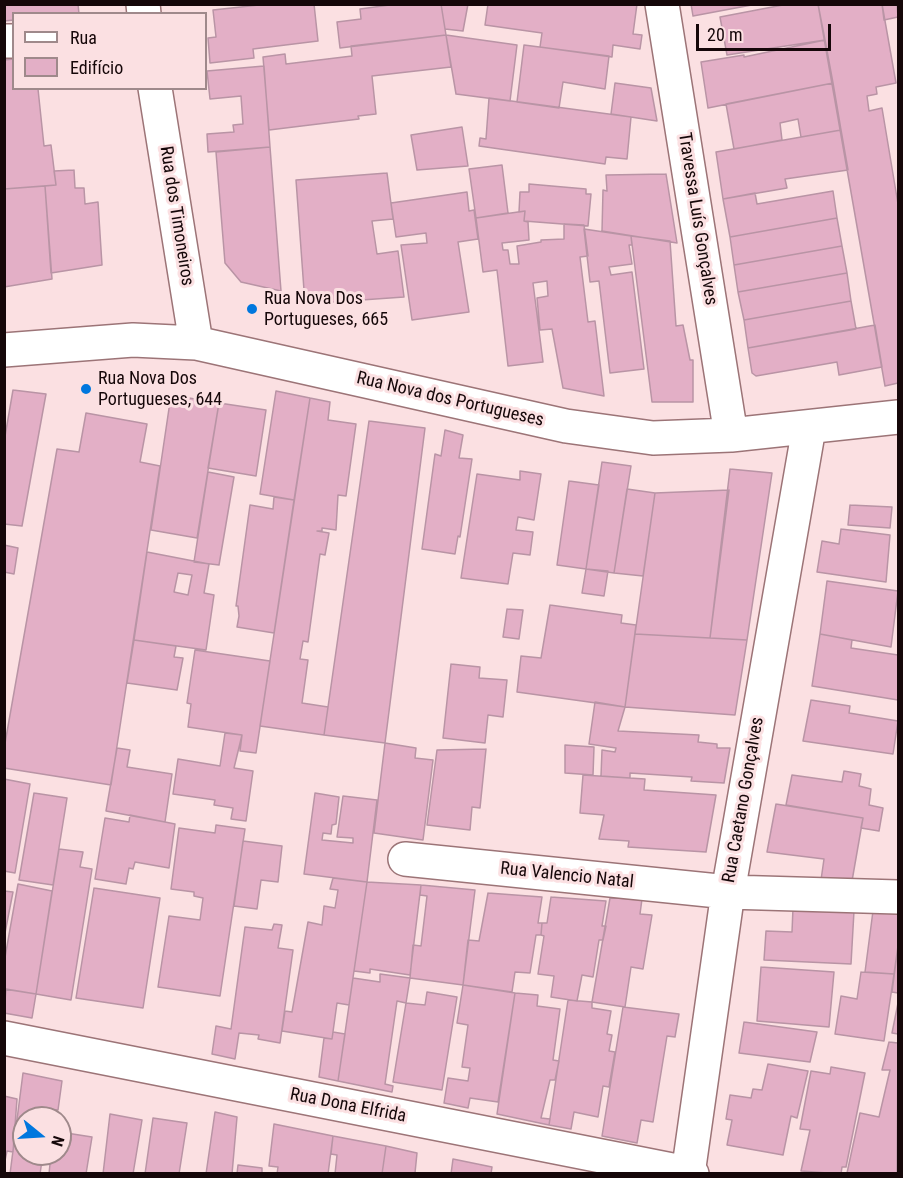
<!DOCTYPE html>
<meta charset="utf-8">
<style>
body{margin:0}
#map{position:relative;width:903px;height:1178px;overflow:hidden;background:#fbe0e2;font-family:"Roboto Condensed",sans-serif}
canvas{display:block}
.frame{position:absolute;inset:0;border:6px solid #150709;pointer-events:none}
.legend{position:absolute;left:12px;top:12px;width:195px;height:78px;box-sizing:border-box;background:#fbe0e2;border:2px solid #9f898b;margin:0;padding:8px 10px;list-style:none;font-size:18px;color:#150709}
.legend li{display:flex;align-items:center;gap:12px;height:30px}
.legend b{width:30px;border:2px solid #9f898b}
.north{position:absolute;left:12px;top:1106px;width:60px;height:60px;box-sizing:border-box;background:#fbe0e2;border:2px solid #9f898b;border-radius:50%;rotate:108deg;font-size:16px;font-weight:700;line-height:24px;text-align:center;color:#150709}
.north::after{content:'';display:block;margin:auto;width:21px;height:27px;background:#0077de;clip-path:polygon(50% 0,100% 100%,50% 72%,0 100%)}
.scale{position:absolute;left:696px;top:24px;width:135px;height:27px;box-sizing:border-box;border:3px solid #150709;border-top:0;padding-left:8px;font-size:18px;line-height:21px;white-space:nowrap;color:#150709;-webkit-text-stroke:4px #fbe0e2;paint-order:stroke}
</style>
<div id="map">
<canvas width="903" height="1178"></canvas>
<div class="frame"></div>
<ul class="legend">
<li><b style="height:8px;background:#fff"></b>Rua</li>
<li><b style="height:16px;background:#e3afc6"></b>Edifício</li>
</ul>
<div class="north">N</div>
<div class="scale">20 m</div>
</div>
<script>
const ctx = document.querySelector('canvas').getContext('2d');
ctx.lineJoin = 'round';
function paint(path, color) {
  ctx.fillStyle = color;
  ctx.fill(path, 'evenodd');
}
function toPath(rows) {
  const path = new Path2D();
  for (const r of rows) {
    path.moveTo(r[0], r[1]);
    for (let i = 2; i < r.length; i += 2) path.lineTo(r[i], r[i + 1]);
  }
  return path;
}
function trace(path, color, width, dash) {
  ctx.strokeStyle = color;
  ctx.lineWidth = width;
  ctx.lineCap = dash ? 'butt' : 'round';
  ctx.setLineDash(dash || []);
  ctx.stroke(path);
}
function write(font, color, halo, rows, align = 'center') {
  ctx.font = font + ' "Roboto Condensed",sans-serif';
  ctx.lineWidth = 6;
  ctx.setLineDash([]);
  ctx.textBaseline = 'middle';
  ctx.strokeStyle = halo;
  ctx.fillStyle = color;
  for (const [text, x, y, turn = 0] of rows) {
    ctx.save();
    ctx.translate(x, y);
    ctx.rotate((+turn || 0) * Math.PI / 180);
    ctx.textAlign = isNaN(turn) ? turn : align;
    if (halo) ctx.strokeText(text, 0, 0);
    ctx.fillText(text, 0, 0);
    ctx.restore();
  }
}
const building = toPath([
 [4,4,78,4,79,14,14,14,14,20,4,21,4,4],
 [268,4,314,4,318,41,253,49,254,58,210,63,208,38,216,37,213,10,268,4],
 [397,4,441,4,446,35,340,48,337,22,361,19,360,9,397,4],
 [441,4,468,4,463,31,445,29,441,4],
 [488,4,637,4,633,34,642,35,640,49,613,45,612,57,540,47,542,33,485,25,488,4],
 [691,4,757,4,693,16,691,4],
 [788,4,818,4,825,40,727,55,720,17,788,4],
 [818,4,882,4,896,83,876,87,877,94,867,96,869,111,882,108,898,204,898,383,885,386,818,4],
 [882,4,897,4,898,17,884,20,882,4],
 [446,35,451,67,372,76,376,114,358,116,359,119,269,130,263,57,285,54,286,64,352,56,351,46,446,35],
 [446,35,517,45,510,101,456,94,446,35],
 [825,40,833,83,708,108,701,62,744,55,744,57,825,40],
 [524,45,609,56,605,89,563,82,559,108,517,102,524,45],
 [14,59,14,88,46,88,38,89,44,146,51,145,56,185,4,189,4,60,14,59],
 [264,66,270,147,208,152,207,134,234,132,233,125,243,124,241,96,210,99,207,71,264,66],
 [615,83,651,88,657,121,611,114,615,83],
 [833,83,841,130,801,137,798,119,780,123,782,140,734,149,726,104,833,83],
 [489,98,631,117,627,159,606,157,605,164,479,146,480,138,486,139,489,98],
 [462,127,468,166,417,170,411,135,462,127],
 [841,130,848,170,785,179,787,188,723,199,716,152,841,130],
 [270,147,281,291,241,282,225,263,216,152,270,147],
 [502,165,508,213,476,218,469,169,502,165],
 [74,170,75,188,84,188,85,204,98,202,102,265,51,273,45,186,56,185,54,171,74,170],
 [387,173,393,219,372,221,377,254,398,251,404,297,305,304,296,180,387,173],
 [666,174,677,243,602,231,603,190,607,191,606,175,666,174],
 [529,184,586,189,586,194,591,194,588,226,524,221,525,211,519,212,520,192,529,192,529,184],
 [45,186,52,279,4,287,4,189,45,186],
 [833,191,837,218,730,237,723,199,755,193,757,204,833,191],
 [467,192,469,211,474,210,478,239,458,242,469,312,412,320,401,245,427,243,426,233,396,237,391,203,467,192],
 [525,211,524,221,528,222,529,240,502,243,503,250,508,250,510,264,519,264,517,246,541,242,541,240,564,239,564,224,584,225,588,256,580,257,588,322,595,321,604,396,563,388,552,329,540,330,537,298,548,296,547,281,533,283,543,362,508,366,497,270,483,272,476,218,525,211],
 [837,218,842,246,734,265,730,237,837,218],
 [584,229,631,236,632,245,629,245,632,264,609,267,611,275,632,272,644,369,610,373,599,281,590,282,584,229],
 [631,236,670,241,676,326,683,325,690,360,693,360,693,402,652,402,631,236],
 [842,246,847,273,738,292,734,265,842,246],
 [847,273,851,301,744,320,738,292,847,273],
 [851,301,856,329,748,348,744,320,851,301],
 [875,325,882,367,839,375,837,362,756,376,752,373,748,348,875,325],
 [13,390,46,394,22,526,4,524,4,442,13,390],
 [276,391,310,398,294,500,260,494,276,391],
 [171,395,219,403,197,538,151,530,171,395],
 [310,398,330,402,328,420,356,424,346,496,338,495,336,530,322,528,322,531,317,531,329,533,325,555,320,554,308,642,303,641,300,659,308,660,302,703,328,707,324,735,260,726,310,398],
 [219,403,266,410,256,476,208,468,219,403],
 [86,413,147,424,140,462,160,466,111,785,4,768,4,749,57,449,79,452,86,413],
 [369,421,425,428,385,743,324,735,369,421],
 [445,430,463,435,459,458,472,459,460,537,458,536,455,554,422,549,435,454,441,456,445,430],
 [602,462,631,466,614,573,586,569,602,462],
 [730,469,772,473,747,640,710,638,730,469],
 [520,471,541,474,534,520,518,517,516,530,533,532,530,555,513,553,508,584,461,578,477,474,520,480,520,471],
 [208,472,234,477,219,565,194,562,208,472],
 [569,481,599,485,586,569,557,565,569,481],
 [627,489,655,493,643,576,614,573,627,489],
 [729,490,710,638,635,634,655,493,729,490],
 [274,497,294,500,274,633,237,627,239,616,238,606,236,606,250,505,273,509,274,497],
 [850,505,892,507,890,528,848,525,850,505],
 [841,529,890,535,886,582,817,572,822,541,839,544,841,529],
 [4,545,18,548,14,574,4,572,4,545],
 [147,552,209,564,204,593,214,595,206,650,134,640,147,552],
 [178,573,192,575,188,595,174,592,178,573],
 [586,569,608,571,604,596,582,593,586,569],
 [827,581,898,591,891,647,820,634,827,581],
 [550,605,622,615,621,623,636,625,625,707,517,692,521,656,541,658,550,605],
 [507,609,523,610,519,639,503,637,507,609],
 [635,634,747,640,735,715,625,707,635,634],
 [820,634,852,640,851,648,898,655,898,700,812,686,820,634],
 [134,640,176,646,174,657,183,658,177,690,127,683,134,640],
 [195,650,270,661,256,753,240,751,242,735,188,727,191,704,187,703,195,650],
 [451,664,480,667,479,678,507,680,503,717,488,715,485,743,443,738,451,664],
 [811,700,850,706,849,713,898,721,893,754,803,741,811,700],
 [595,702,625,707,618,731,699,735,698,742,717,744,717,748,730,748,724,783,691,781,692,777,630,773,630,778,601,776,602,750,615,752,616,748,589,744,595,702],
 [225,733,242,735,234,768,253,771,246,821,231,819,233,808,214,805,215,800,173,794,178,759,220,766,225,733],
 [385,743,416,748,415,758,433,760,423,840,374,833,385,743],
 [565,745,594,747,593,775,565,773,565,745],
 [117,748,130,750,127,767,172,774,165,822,106,811,117,748],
 [486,749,480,808,472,807,470,830,427,825,437,750,486,749],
 [844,771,861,774,859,786,871,789,869,805,883,808,879,831,861,828,863,818,786,805,792,775,842,782,844,771],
 [583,775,645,779,644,790,716,795,706,852,628,847,629,841,599,839,604,815,580,813,583,775],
 [4,779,30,784,15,873,4,871,4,779],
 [34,793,67,798,53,885,19,880,34,793],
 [315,793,339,797,336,824,332,825,331,834,323,833,322,840,353,843,353,838,337,837,343,796,377,800,367,882,304,874,315,793],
 [776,804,863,818,852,881,821,880,824,859,767,852,776,804],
 [130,815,175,824,169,868,135,862,133,869,129,868,126,884,95,879,105,818,129,822,130,815],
 [216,825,245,829,220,996,158,987,169,916,200,920,203,898,194,896,194,892,171,889,179,828,215,833,216,825],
 [243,841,282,846,278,882,261,880,257,909,234,906,243,841],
 [59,849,83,852,80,867,92,869,71,1000,36,994,59,849],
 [333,878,367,882,349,1005,337,1003,332,1039,282,1031,285,1011,292,1012,308,922,322,925,324,906,335,908,338,890,330,889,333,878],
 [367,882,421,885,410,975,370,969,370,973,354,971,367,882],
 [18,884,52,891,36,994,4,989,4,963,18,884],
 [421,885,475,890,463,985,410,978,413,945,421,946,427,896,420,895,421,885],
 [94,888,160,898,143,1008,76,998,94,888],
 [4,891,13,892,4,938,4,891],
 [488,893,542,897,538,923,542,923,541,935,536,935,530,973,515,972,512,992,463,985,468,940,479,941,488,893],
 [551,897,606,901,602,926,606,926,603,940,599,940,593,977,582,975,577,1001,551,997,554,976,538,974,544,936,541,935,542,923,547,923,551,897],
 [610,898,642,899,640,914,652,915,643,969,631,967,625,1007,592,1002,610,898],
 [793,908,854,911,851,964,764,960,766,931,792,932,793,908],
 [873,911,898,912,898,946,894,974,865,972,873,911],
 [274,924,282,925,278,948,293,950,280,1043,258,1039,259,1035,239,1033,235,1059,212,1054,216,1026,231,1029,245,927,272,930,274,924],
 [898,946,898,993,892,992,898,946],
 [761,967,834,972,829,1027,757,1021,761,967],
 [861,972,894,974,884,1041,835,1034,841,996,857,999,861,972],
 [380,974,410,978,406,1003,397,1001,385,1084,393,1086,392,1092,338,1081,353,978,380,982,380,974],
 [463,985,515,993,498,1102,470,1098,468,1108,444,1103,448,1078,468,1081,470,1068,462,1067,468,1025,457,1023,463,985],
 [6,989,36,994,32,1018,4,1013,6,989],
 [427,992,457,997,442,1090,393,1082,406,1003,425,1005,427,992],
 [515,993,538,995,537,1006,560,1009,553,1060,559,1061,555,1080,550,1080,541,1118,550,1119,549,1125,497,1114,515,993],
 [568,1000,592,1002,592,1008,611,1011,607,1034,612,1035,609,1051,615,1052,609,1087,603,1086,598,1117,574,1112,571,1129,549,1125,568,1000],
 [898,1003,898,1034,892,1033,898,1003],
 [623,1007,679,1014,675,1037,667,1036,653,1122,641,1120,637,1143,602,1136,623,1007],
 [744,1022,817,1032,810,1062,739,1053,744,1022],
 [333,1032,345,1034,338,1081,319,1077,324,1038,332,1039,333,1032],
 [889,1042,898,1043,897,1174,847,1173,860,1113,879,1117,890,1070,882,1070,889,1042],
 [768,1064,808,1071,797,1118,791,1116,783,1155,727,1145,732,1120,726,1119,730,1095,751,1098,753,1089,762,1090,768,1064],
 [831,1067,865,1073,846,1167,842,1167,841,1174,801,1171,810,1130,800,1129,811,1071,830,1074,831,1067],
 [23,1073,62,1081,58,1110,49,1109,48,1118,24,1118,24,1154,43,1154,40,1174,10,1174,23,1073],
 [4,1096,17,1099,13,1152,7,1151,4,1165,4,1096],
 [215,1112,237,1117,232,1174,206,1174,215,1112],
 [110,1114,142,1120,133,1174,103,1174,110,1114],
 [153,1118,187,1123,179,1174,145,1174,153,1118],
 [274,1124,333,1136,328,1174,277,1174,278,1167,269,1166,274,1124],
 [60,1132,92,1137,86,1174,49,1174,51,1154,60,1154,60,1132],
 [333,1136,386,1146,382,1174,335,1174,337,1155,331,1154,333,1136],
 [386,1146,417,1153,415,1173,420,1174,382,1174,386,1146],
 [453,1159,492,1167,491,1174,451,1174,453,1159],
 [238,1165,262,1168,262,1174,237,1174,238,1165]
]);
paint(building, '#e3afc6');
trace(building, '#b994a5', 1.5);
const minor = toPath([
 [143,4,144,14],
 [662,4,731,435],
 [4,41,14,41],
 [155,88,196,343],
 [4,350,133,340,196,343,566,426,653,438,731,435,898,417],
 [405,859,728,892,898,897],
 [4,1038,692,1174],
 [688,1174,728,892,809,428]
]);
trace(minor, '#9c7477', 36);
trace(minor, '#fff', 33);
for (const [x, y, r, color] of [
 [252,309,6,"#0077de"],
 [86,389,6,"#0077de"]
]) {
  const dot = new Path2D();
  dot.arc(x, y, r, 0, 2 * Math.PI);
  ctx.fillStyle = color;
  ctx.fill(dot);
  trace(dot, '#fbe0e2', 2);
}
write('18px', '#150709', '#fbe0e2', [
 ["Rua dos Timoneiros",176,216,81],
 ["Travessa Luís Gonçalves",697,219,81],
 ["Rua Nova dos Portugueses",450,400,13],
 ["Rua Caetano Gonçalves",744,800,-80],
 ["Rua Valencio Natal",567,876,6],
 ["Rua Dona Elfrida",348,1106,11]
]);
write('18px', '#150709', '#fbe0e2', [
 ["Rua Nova Dos",264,299],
 ["Portugueses, 665",264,320],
 ["Rua Nova Dos",98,379],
 ["Portugueses, 644",98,400]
], 'left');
</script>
